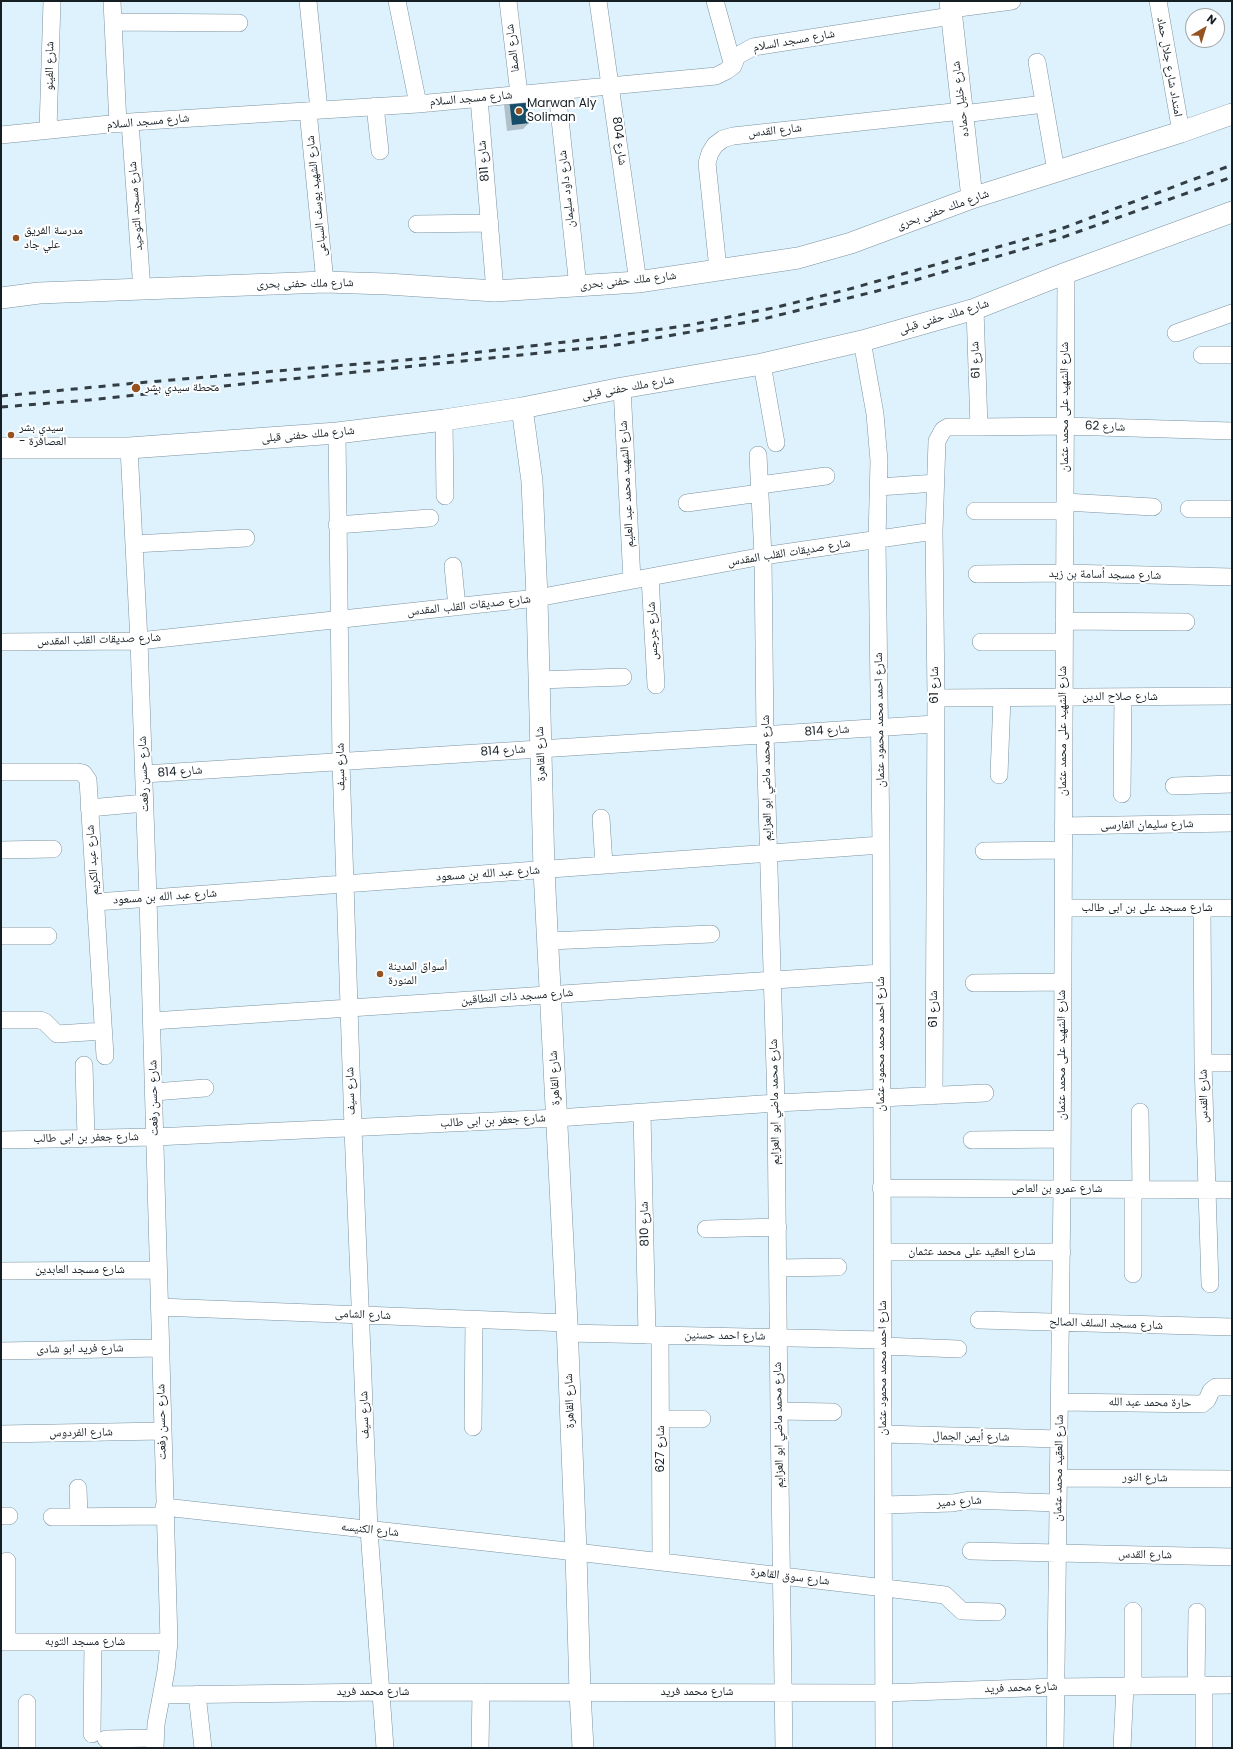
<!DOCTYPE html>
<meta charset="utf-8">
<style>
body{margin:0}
#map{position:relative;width:1233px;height:1749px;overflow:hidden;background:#def2fd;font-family:Poppins,sans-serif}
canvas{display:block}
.frame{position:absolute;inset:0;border:2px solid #151e23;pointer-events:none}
.north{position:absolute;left:1185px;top:8px;width:40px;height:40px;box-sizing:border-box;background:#fff;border:1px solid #a1a5a7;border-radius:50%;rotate:38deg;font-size:11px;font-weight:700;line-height:16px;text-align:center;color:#151e23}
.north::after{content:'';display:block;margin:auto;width:14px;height:18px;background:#965322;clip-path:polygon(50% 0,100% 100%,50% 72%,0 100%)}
</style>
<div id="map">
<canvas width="1233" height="1749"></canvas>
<div class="frame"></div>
<div class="north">N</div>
</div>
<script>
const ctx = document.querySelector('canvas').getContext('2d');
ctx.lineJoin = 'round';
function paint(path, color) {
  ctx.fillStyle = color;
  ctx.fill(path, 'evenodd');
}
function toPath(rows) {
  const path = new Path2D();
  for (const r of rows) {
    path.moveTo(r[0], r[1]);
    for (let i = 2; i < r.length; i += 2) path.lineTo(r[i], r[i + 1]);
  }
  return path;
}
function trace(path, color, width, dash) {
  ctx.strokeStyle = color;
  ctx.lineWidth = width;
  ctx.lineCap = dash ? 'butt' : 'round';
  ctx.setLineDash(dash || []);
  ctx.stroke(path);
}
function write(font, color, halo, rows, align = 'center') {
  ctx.font = font + ' Poppins,"Noto Naskh Arabic",sans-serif';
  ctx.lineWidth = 4;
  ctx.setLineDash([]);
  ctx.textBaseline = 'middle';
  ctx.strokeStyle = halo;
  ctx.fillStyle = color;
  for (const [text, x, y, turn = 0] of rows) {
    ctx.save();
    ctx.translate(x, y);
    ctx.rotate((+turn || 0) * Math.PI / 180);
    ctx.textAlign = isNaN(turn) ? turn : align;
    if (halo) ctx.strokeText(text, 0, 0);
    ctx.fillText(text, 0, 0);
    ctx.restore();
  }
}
paint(toPath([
 [510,99,529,123,523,129,507,131,504,105]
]), '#0003');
paint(toPath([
 [526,96,530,123,512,125,509,98]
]), '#164e68');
const minor = toPath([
 [112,1,118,124],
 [308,1,319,110],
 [397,1,418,104],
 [508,1,519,94],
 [598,1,638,282],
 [715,1,733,66],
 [1158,1,1181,132],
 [951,9,1012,1],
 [113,22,239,23],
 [1037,62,1056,171],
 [557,91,578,287],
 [479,98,495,291],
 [375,106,380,151],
 [308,111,325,282],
 [963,114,1044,104],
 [130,122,142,290],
 [48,130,52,1],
 [1,135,130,122,418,104,716,76,726,71,733,66,737,56,753,47,951,16],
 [417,224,490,223],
 [718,269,707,163,710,153,715,145,723,139,733,136,962,111],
 [1176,333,1232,313],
 [862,341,875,414,879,461,877,539,881,845,884,1748],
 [1202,355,1232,355],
 [762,364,776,443],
 [622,388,632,580],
 [444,420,445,496],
 [979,427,1065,426,1232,431],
 [337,433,341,762,353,1128,369,1530,385,1748],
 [129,448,139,641,148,898,169,1642,166,1671,156,1724,155,1748],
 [758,455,763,556,765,735,776,1103,779,1411,784,1748],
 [760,485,826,476],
 [879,487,936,483],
 [1065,502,1153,507],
 [687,503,760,493],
 [1189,509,1232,509],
 [975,511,1065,511],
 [337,525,430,518],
 [134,544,246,538],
 [453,566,457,607],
 [977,574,1064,573,1232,577],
 [650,577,656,685],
 [1064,621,1186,622],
 [1,642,139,641,537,598,763,556,934,531],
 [981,642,1064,642],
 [539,680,623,677],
 [936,698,1232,696],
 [1,772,78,772,83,773,88,780,105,1056],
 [144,774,935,724],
 [999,775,1002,698],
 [1174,786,1232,784],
 [1122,794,1123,697],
 [89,808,145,803],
 [601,818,604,865],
 [1063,826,1232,823],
 [1,850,53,849],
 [984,851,1063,850],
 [96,902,881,845],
 [1063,908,1232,908],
 [1202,908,1203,1063,1210,1284],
 [1,936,48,936],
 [549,941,711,934],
 [974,983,1062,982],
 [1,1020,40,1020,45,1022,57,1034,103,1031],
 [152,1021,881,973],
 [1203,1063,1232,1063],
 [84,1065,86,1138],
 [154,1092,205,1088],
 [934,1096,936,698,934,531,937,441,943,430,948,427,979,427,975,309],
 [1140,1112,1141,1190],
 [642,1113,647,1335],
 [1,1140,155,1137,557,1118,776,1103,985,1093],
 [972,1140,1062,1139],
 [881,1188,1232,1190],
 [706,1229,778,1227],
 [882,1252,1062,1252],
 [778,1268,838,1267],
 [1,1271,158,1270],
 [1133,1274,1133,1190],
 [159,1307,567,1323],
 [979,1320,1232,1327],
 [567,1333,883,1340],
 [660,1335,661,1562],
 [883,1346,958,1349],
 [1,1351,160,1348],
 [1060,1402,1202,1404,1207,1400,1211,1391,1216,1387,1232,1387],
 [779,1411,833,1412],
 [661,1419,702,1419],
 [473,1427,474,1320],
 [1,1434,162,1431],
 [883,1434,1059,1439],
 [1059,1478,1232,1479],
 [78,1488,79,1517],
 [883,1505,953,1503,969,1500,1058,1503],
 [164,1507,576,1552,945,1595,962,1611,997,1612],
 [1,1516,9,1516],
 [52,1517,164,1516],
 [971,1551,1232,1557],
 [7,1561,7,1642],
 [1133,1611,1133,1686],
 [1,1642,169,1642],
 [1196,1685,1197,1612],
 [1204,1685,1204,1748],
 [197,1694,203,1748],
 [162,1695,381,1692,883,1693,1056,1687,1232,1685],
 [92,1734,93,1642],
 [106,1739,155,1738],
 [27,1748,27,1703],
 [480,1748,481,1692],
 [1055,1748,1062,1189,1066,273],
 [1122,1748,1125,1686]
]);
const tertiary = toPath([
 [950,1,972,198],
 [1,298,39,293,325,282,387,284,495,291,638,282,798,258,851,243,972,198,1181,132,1232,114],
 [522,408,532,481,537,598,544,870,567,1323,576,1552,580,1692,583,1748],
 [1,448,129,448,337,433,444,420,522,408,622,388,762,364,862,341,975,309,1066,273,1232,212]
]);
trace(minor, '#7b929f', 18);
trace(tertiary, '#7b929f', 22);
trace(minor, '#fff', 17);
trace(tertiary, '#fff', 21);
trace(toPath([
 [1,396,137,383,428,358,608,337,690,325,773,308,846,290,1058,230,1232,165],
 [1,407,89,400,616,345,759,320,877,291,1055,240,1232,177]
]), '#333e44', 3, [7, 7]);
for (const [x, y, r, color] of [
 [519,111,4,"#965322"],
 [16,238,4,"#965322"],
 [136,388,5,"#965322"],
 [11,435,4,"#965322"],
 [380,974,4,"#965322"]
]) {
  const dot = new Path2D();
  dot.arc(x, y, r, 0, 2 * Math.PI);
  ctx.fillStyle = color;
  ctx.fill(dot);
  trace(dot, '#fff', 1.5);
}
write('12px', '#151e23', '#fff', [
 ["شارع مسجد السلام",794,41,-10],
 ["شارع الصفا",513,48,-97],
 ["شارع الفينو",50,66,-89],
 ["امتداد شارع جلال حماد",1169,67,80],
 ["شارع مسجد السلام",471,99,-5],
 ["شارع خليل حماده",961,99,-97],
 ["شارع مسجد السلام",148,122,-5],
 ["شارع القدس",775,131,-6],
 ["شارع 804",619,141,82],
 ["شارع 811",484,161,-95],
 ["شارع داود سليمان",567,189,-96],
 ["شارع الشهيد يوسف السباعى",317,196,-96],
 ["شارع مسجد التوحيد",136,206,-94],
 ["شارع ملك حفنى بحرى",943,210,-20],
 ["شارع ملك حفنى بحرى",628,281,-6],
 ["شارع ملك حفنى بحرى",305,284,-1],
 ["شارع ملك حفنى قبلى",944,317,-17],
 ["شارع 61",976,360,-92],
 ["شارع ملك حفنى قبلى",628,388,-10],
 ["شارع الشهيد على محمد عثمان",1065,407,-90],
 ["شارع 62",1105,427,2],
 ["شارع ملك حفنى قبلى",308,435,-5],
 ["شارع الشهيد محمد عبد العليم",627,484,-93],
 ["شارع صديقات القلب المقدس",789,553,-9],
 ["شارع مسجد أسامة بن زيد",1105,575,1],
 ["شارع صديقات القلب المقدس",469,606,-6],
 ["شارع جرجس",653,631,-93],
 ["شارع صديقات القلب المقدس",99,640,-2],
 ["شارع 61",935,685,-90],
 ["شارع صلاح الدين",1120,697],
 ["شارع احمد محمد محمود عثمان",880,720,-91],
 ["شارع 814",827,731,-4],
 ["شارع الشهيد على محمد عثمان",1063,731,-90],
 ["شارع 814",503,751,-4],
 ["شارع القاهرة",541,754,-92],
 ["شارع سيف",341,767,-91],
 ["شارع 814",180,772,-4],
 ["شارع حسن رفعت",144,774,-92],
 ["شارع محمد ماضي ابو العزايم",767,778,-91],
 ["شارع سليمان الفارسى",1147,825,-1],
 ["شارع عبد الكريم",93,860,-94],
 ["شارع عبد الله بن مسعود",488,874,-4],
 ["شارع عبد الله بن مسعود",165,897,-4],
 ["شارع مسجد على بن ابى طالب",1147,908],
 ["شارع مسجد ذات النطاقين",517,997,-4],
 ["شارع 61",934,1009,-90],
 ["شارع احمد محمد محمود عثمان",881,1044,-90],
 ["شارع الشهيد على محمد عثمان",1062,1055,-90],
 ["شارع القاهرة",555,1078,-93],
 ["شارع سيف",351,1091,-92],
 ["شارع القدس",1204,1096,-91],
 ["شارع حسن رفعت",154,1098,-91],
 ["شارع محمد ماضي ابو العزايم",775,1102,-91],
 ["شارع جعفر بن ابى طالب",493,1121,-3],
 ["شارع جعفر بن ابى طالب",86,1138,-1],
 ["شارع عمرو بن العاص",1057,1189],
 ["شارع 810",645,1224,-91],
 ["شارع العقيد على محمد عثمان",972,1252],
 ["شارع مسجد العابدين",80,1270],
 ["شارع الشامى",363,1315,2],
 ["شارع مسجد السلف الصالح",1106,1324,2],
 ["شارع احمد حسنين",725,1336,1],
 ["شارع فريد ابو شادى",80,1349,-1],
 ["شارع احمد محمد محمود عثمان",883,1368,-90],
 ["شارع القاهرة",570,1401,-92],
 ["حارة محمد عبد الله",1150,1403,1],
 ["شارع سيف",365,1415,-92],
 ["شارع حسن رفعت",162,1422,-91],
 ["شارع محمد ماضي ابو العزايم",779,1425,-91],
 ["شارع الفردوس",81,1433,-1],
 ["شارع أيمن الجمال",971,1437,1],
 ["شارع 627",661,1449,-90],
 ["شارع العقيد محمد عثمان",1059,1468,-89],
 ["شارع النور",1145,1478,1],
 ["شارع دمير",959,1502,-4],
 ["شارع الكنيسه",370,1530,6],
 ["شارع القدس",1145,1555,1],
 ["شارع سوق القاهرة",790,1577,7],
 ["شارع مسجد التوبه",85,1642],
 ["شارع محمد فريد",1021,1688,-2],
 ["شارع محمد فريد",373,1692],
 ["شارع محمد فريد",697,1692]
]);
write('12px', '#151e23', '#fff', [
 ["Marwan Aly",527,104],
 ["Soliman",527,118],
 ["مدرسة الفريق",24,231],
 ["علي جاد",24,245],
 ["محطة سيدي بشر",145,388],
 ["سيدي بشر",19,428],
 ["- العصافرة",19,442],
 ["أسواق المدينة",388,967],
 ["المنورة",388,981]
], 'left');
</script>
